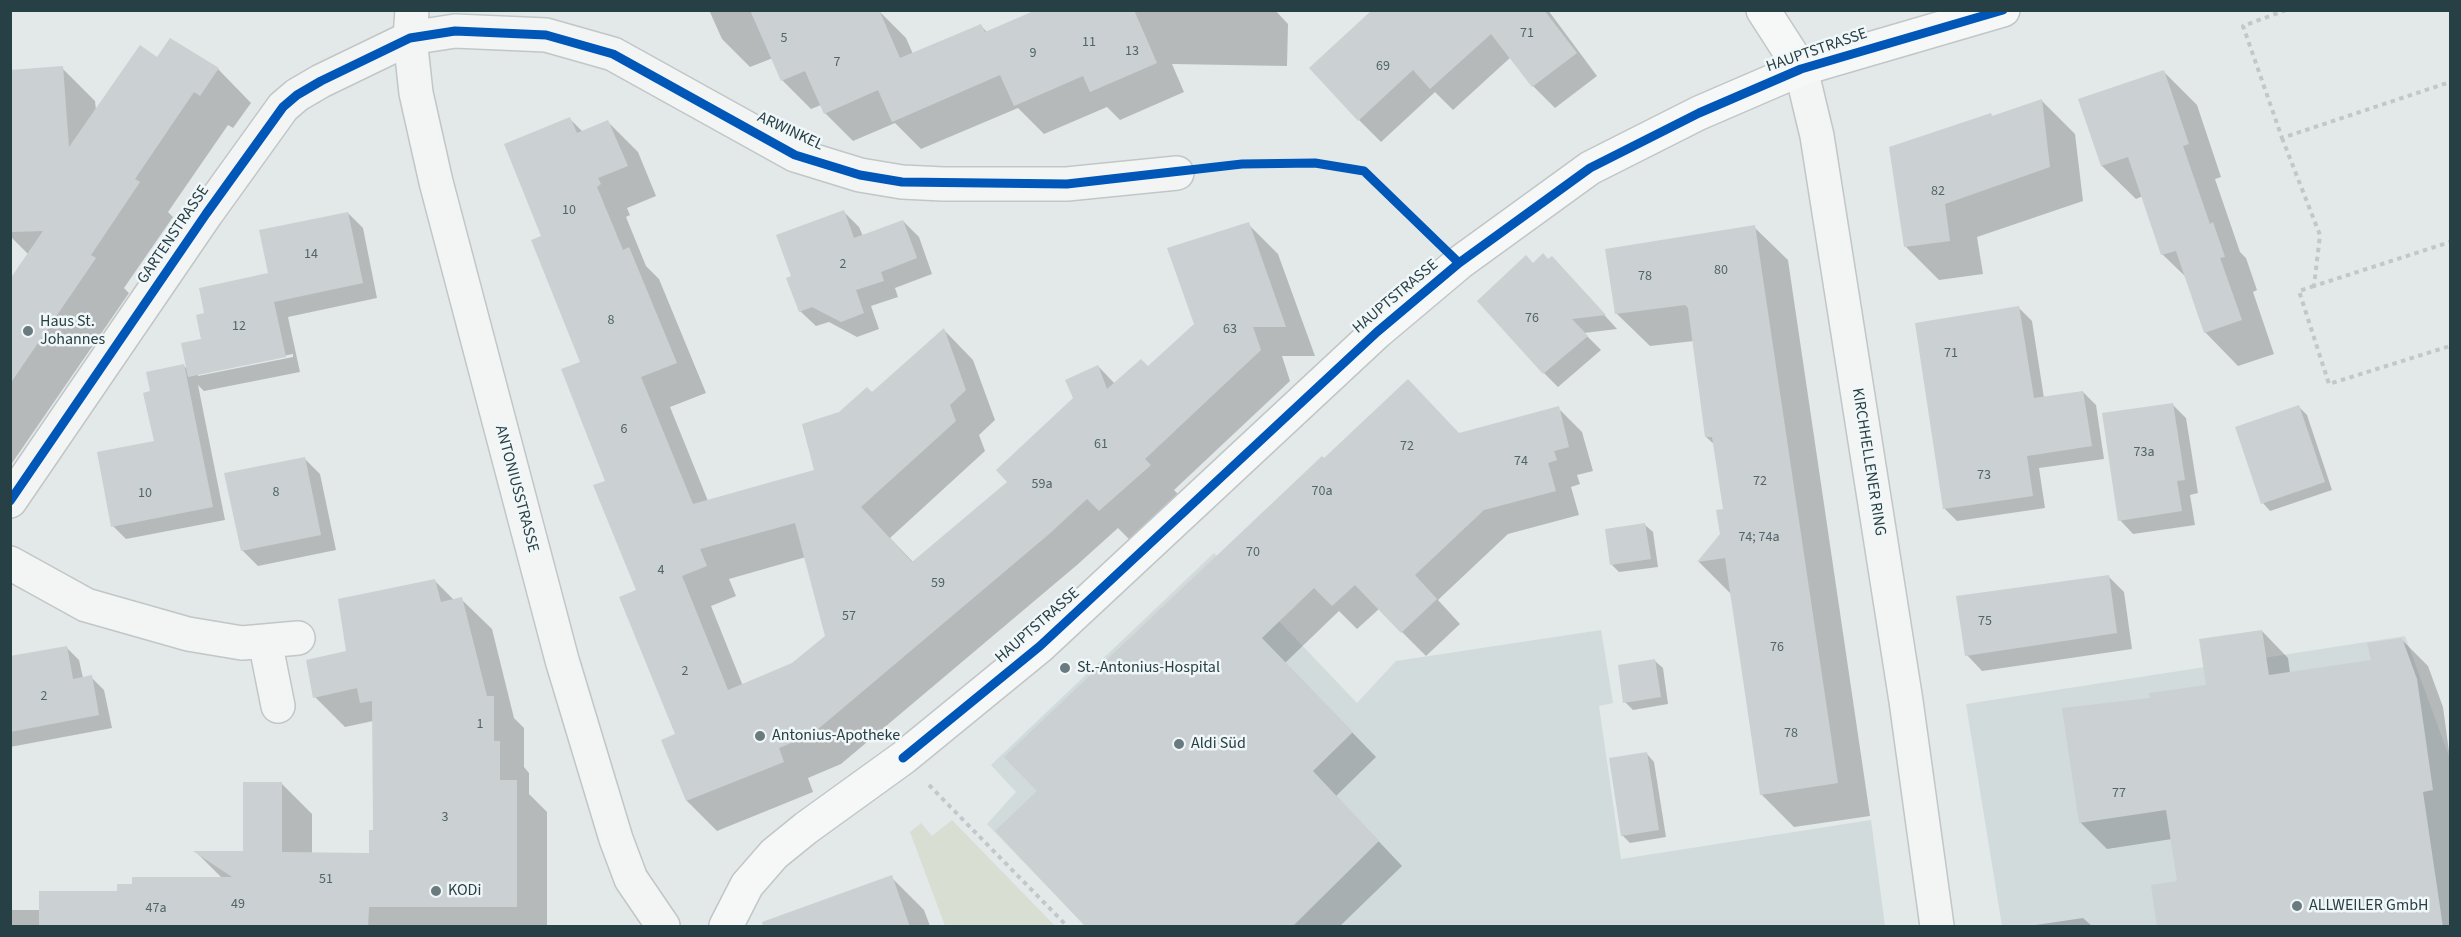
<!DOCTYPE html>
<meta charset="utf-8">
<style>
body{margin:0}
#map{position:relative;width:2461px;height:937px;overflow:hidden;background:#e3e8e9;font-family:"Source Sans 3",sans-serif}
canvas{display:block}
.frame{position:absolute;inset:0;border:12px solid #274045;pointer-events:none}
</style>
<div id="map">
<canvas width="2461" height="937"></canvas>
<div class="frame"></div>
</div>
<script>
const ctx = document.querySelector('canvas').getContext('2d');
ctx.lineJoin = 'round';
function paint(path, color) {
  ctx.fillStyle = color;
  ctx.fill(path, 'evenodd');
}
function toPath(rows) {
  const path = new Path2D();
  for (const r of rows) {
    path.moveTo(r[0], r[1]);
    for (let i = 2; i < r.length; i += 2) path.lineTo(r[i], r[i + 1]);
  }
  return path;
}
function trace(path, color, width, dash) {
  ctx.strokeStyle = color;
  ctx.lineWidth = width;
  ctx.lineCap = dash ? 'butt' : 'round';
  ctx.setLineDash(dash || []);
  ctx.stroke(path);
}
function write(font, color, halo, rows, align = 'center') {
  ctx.font = font + ' "Source Sans 3",sans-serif';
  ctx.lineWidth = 5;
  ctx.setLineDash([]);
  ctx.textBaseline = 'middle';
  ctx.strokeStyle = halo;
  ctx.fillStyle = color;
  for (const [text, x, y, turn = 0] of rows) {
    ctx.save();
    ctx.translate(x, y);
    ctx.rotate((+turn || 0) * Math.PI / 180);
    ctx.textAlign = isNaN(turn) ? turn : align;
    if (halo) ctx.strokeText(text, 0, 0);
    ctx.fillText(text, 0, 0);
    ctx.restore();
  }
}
paint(toPath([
 [1214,553,1357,703,1396,661,1601,630,1613,703,1599,706,1621,859,1871,820,1885,926,1085,926,987,824,1016,792,991,765],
 [2405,636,2450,759,2450,926,2002,926,1966,704]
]), '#d1dbdc');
paint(toPath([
 [952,820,1055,926,945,926,910,832,921,823,932,836]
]), '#d9ded3');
paint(toPath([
 [709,10,878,10,906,38,913,54,980,25,988,33,1039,10,1275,10,1288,24,1287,66,1172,64,1184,92,1120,120,1107,107,1044,134,1018,108,921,149,895,123,853,141,825,113,821,105,811,109,783,81,773,58,750,67,722,39],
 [1374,10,1548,10,1597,76,1555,108,1533,86,1511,57,1453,110,1435,92,1381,142,1359,120],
 [158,59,218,69,251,103,233,128,228,125,168,212,173,217,124,288,129,293,10,466,10,281,29,255,10,236,10,71,62,68,95,101,96,110],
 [2163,71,2197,105,2221,177,2215,179,2240,252,2246,258,2257,290,2253,292,2274,354,2238,366,2205,332,2187,278,2162,254,2143,196,2136,199,2102,166,2080,100],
 [2042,101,2075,134,2083,201,1977,237,1983,274,1939,280,1906,247,1993,117],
 [569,118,583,132,608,122,638,152,656,196,627,208,630,215,626,217,646,266,659,279,706,393,670,407,708,501,816,471,840,414,872,394,944,330,973,360,995,420,979,435,985,451,890,538,914,563,1010,482,1098,366,1115,384,1148,368,1196,325,1248,224,1278,254,1315,356,1282,356,1290,381,1174,490,1180,496,1130,540,1118,528,1077,565,841,764,808,778,813,792,717,831,687,801,663,741,677,735,607,481,582,363,543,236],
 [806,557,827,637,793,665,743,686,711,606,736,596,729,579],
 [844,212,859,227,863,236,903,221,919,237,932,274,895,288,898,297,871,306,879,329,857,337,829,322,816,326,800,311,793,277],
 [348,213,363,228,377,298,288,317,300,372,204,391,198,385,225,520,126,539,113,526,155,442,152,393,184,366,188,370,202,340,206,314,270,274],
 [293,354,293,357,198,376,198,373],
 [1754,227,1788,260,1870,816,1794,827,1761,794,1731,594,1699,562,1721,534,1724,510,1715,445,1706,437,1694,341,1650,346,1616,313],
 [1534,264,1565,272,1617,329,1584,333,1601,350,1558,387,1544,373],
 [2019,308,2032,321,2044,398,2083,392,2096,405,2104,459,2039,468,2045,508,1957,521,1944,508],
 [2172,404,2186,418,2198,493,2190,495,2195,525,2133,534,2120,520],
 [2299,407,2307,415,2332,490,2270,511,2263,503],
 [1558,408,1582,432,1593,471,1577,475,1580,484,1571,487,1579,515,1508,534,1438,600,1460,624,1426,656,1379,609,1357,629,1339,611,1285,663,1376,757,1336,796,1402,866,1340,926,1088,926,1039,791,1324,460,1459,434],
 [305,459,320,474,336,550,258,566,242,550],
 [1645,525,1653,532,1658,567,1619,572,1612,565],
 [2108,576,2124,592,2132,649,1982,671,1967,655],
 [435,581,455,601,461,599,492,629,514,718,524,728,524,767,529,773,529,794,547,812,547,926,10,926,10,910,40,910,118,893,222,878,197,853,245,853,281,783,312,814,312,854,371,855,374,831,373,721,345,727,315,697,348,653],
 [2262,631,2288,658,2290,673,2373,661,2401,639,2428,666,2443,707,2450,759,2450,926,2158,926,2179,882,2172,839,2107,849,2080,822,2151,700,2208,686],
 [66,647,79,660,83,678,91,677,104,690,112,728,10,747,10,658],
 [1655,661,1663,668,1668,704,1633,710,1625,702],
 [1647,754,1654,762,1666,837,1630,843,1622,835],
 [891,877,924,910,930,926,808,926],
 [2083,918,2092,926,2029,926]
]), '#0003');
paint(toPath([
 [750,10,879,10,900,58,981,24,985,32,1036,10,1134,10,1157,63,1090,92,1083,76,1014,106,1000,75,892,122,878,90,824,114,805,71,781,81],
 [1372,10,1544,10,1577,53,1532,87,1491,34,1430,89,1413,70,1358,121,1309,68],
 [170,38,219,68,200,96,194,92,135,179,140,182,91,255,96,258,10,384,10,279,43,231,10,232,10,70,63,66,69,147,140,45,157,57],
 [2164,70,2189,144,2183,146,2210,224,2213,222,2225,257,2220,258,2242,320,2204,333,2176,251,2161,255,2128,157,2101,166,2078,99],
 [2042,99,2050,167,1945,204,1950,241,1904,247,1889,147,1991,113,1992,116],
 [570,117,577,133,608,120,628,166,598,178,601,184,597,187,623,250,629,247,677,363,641,377,693,504,814,470,802,424,839,412,867,387,872,392,944,328,966,390,950,405,956,421,861,507,912,562,1007,482,996,470,1073,398,1065,380,1098,365,1107,389,1141,359,1148,366,1194,324,1167,248,1249,222,1286,327,1253,327,1261,350,1145,459,1151,465,1099,511,1087,499,1048,535,811,735,779,748,784,762,686,801,661,740,675,734,619,597,636,590,593,485,605,481,561,369,580,362,531,240,541,236,504,144],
 [795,523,825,636,792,663,728,690,682,576,707,566,700,549],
 [844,210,854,238,903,220,917,258,881,272,884,281,856,290,864,313,841,322,812,307,799,312,786,278,791,276,776,235],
 [348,212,363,283,274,302,286,357,188,377,181,343,201,339,196,315,204,313,199,288,268,273,259,230],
 [1755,225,1838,783,1760,795,1725,558,1697,562,1720,534,1716,510,1723,509,1712,437,1705,437,1688,308,1685,305,1615,314,1605,249],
 [1543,253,1548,259,1552,256,1606,315,1572,319,1588,336,1543,374,1477,301,1526,255,1533,263],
 [2019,306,2034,398,2083,391,2092,446,2027,456,2033,496,1943,509,1915,323],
 [184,364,213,507,111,527,97,452,154,441,143,393,150,391,146,372],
 [1408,379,1459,433,1559,406,1569,447,1554,451,1557,460,1548,463,1556,491,1484,510,1415,575,1437,599,1401,633,1355,585,1332,606,1314,588,1262,638,1353,732,1313,771,1379,841,1292,927,1086,927,995,831,1037,791,1004,757,1322,456,1324,458],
 [2173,403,2185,480,2177,481,2182,511,2118,521,2102,413],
 [2299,405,2325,482,2261,504,2235,427],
 [305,457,321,535,241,551,224,473],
 [1645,523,1651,559,1610,565,1605,529],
 [2109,575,2117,633,1965,656,1956,596],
 [435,579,441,602,462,597,487,696,494,696,494,741,500,741,500,780,517,780,517,907,369,907,368,927,39,927,39,891,117,891,117,884,132,884,132,877,232,877,193,851,243,851,243,782,282,782,282,852,369,853,369,830,373,830,372,701,360,703,357,688,313,698,306,660,346,651,338,599],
 [2262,630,2269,675,2371,660,2367,643,2402,638,2417,679,2433,790,2423,792,2443,927,2157,927,2151,885,2177,881,2166,810,2079,823,2062,708,2150,698,2149,693,2206,685,2199,639],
 [67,646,73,679,92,675,99,715,10,732,10,656],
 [1655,659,1661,697,1623,703,1618,665],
 [1647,752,1659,830,1621,836,1609,758],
 [892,875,910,927,763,927,762,922]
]), '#cbd0d2');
const street = toPath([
 [412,10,410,38,416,93,436,182,562,660,616,839,631,879,663,926],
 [1801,69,1817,136,1906,701,1937,926],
 [10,501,206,214,283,107,297,95,321,81,410,38,455,31,546,35,613,54,795,155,860,175,902,182,943,184,1067,184,1177,173],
 [10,563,86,605,188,634,242,643,298,638],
 [265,641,278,706]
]);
const secondary = toPath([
 [1763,10,1801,69],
 [726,926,747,885,774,854,806,828,903,758,1040,646,1377,332,1459,263,1590,168,1699,113,1801,69,2003,10]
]);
trace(street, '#c1c6c7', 36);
trace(secondary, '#c1c6c7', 36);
trace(toPath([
 [2286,10,2243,26,2282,138,2450,82],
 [2282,138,2320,235,2314,286,2450,242],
 [2314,286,2299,291,2329,384,2450,346],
 [65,316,82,326],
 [929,785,1067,926]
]), '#c1c8c9', 4, [4.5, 4.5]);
trace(street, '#f3f5f5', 33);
trace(secondary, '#f6f7f7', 33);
trace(toPath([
 [10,501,206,214,283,107,297,95,321,81,410,38,455,31,546,35,613,54,795,155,860,175,902,182,1067,184,1242,164,1315,163,1364,171,1459,263],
 [903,758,1040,646,1377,332,1459,263,1590,168,1699,113,1801,69,2003,10]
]), '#0057b8', 9);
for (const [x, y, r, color] of [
 [28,331,6,"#697b7e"],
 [1065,668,6,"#697b7e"],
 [760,736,6,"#697b7e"],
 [1179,744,6,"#697b7e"],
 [436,891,6,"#697b7e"],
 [2297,906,6,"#697b7e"]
]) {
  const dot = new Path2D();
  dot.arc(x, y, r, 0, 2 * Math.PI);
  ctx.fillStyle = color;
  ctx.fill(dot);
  trace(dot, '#f1f7f8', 2);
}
write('14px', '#516569', null, [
 ["71",1527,34],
 ["5",784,39],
 ["11",1089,43],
 ["13",1132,52],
 ["9",1033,54],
 ["7",837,63],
 ["69",1383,67],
 ["82",1938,192],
 ["10",569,211],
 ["14",311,255],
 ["2",843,265],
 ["80",1721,271],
 ["78",1645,277],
 ["76",1532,319],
 ["8",611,321],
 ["12",239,327],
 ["63",1230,330],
 ["71",1951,354],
 ["6",624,430],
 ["61",1101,445],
 ["72",1407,447],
 ["73a",2144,453],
 ["74",1521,462],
 ["73",1984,476],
 ["72",1760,482],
 ["59a",1042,485],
 ["70a",1322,492],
 ["8",276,493],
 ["10",145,494],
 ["74; 74a",1759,538],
 ["70",1253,553],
 ["4",661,571],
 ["59",938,584],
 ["57",849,617],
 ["75",1985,622],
 ["76",1777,648],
 ["2",685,672],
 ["2",44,697],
 ["1",480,725],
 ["78",1791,734],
 ["77",2119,794],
 ["3",445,818],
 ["51",326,880],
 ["49",238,905],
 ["47a",156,909]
]);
write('16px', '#274045', '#f1f7f8', [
 ["HAUPTSTRASSE",1817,51,-19],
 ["ARWINKEL",790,132,25],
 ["GARTENSTRASSE",174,235,-56],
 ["HAUPTSTRASSE",1396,297,-40],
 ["KIRCHHELLENER RING",1868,462,81],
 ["ANTONIUSSTRASSE",516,489,75],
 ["HAUPTSTRASSE",1038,626,-41]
]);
write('16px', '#274045', '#f1f7f8', [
 ["Haus St.",40,322],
 ["Johannes",40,340],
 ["St.-Antonius-Hospital",1077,668],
 ["Antonius-Apotheke",772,736],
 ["Aldi Süd",1191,744],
 ["KODi",448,891],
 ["ALLWEILER GmbH",2309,906]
], 'left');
</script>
